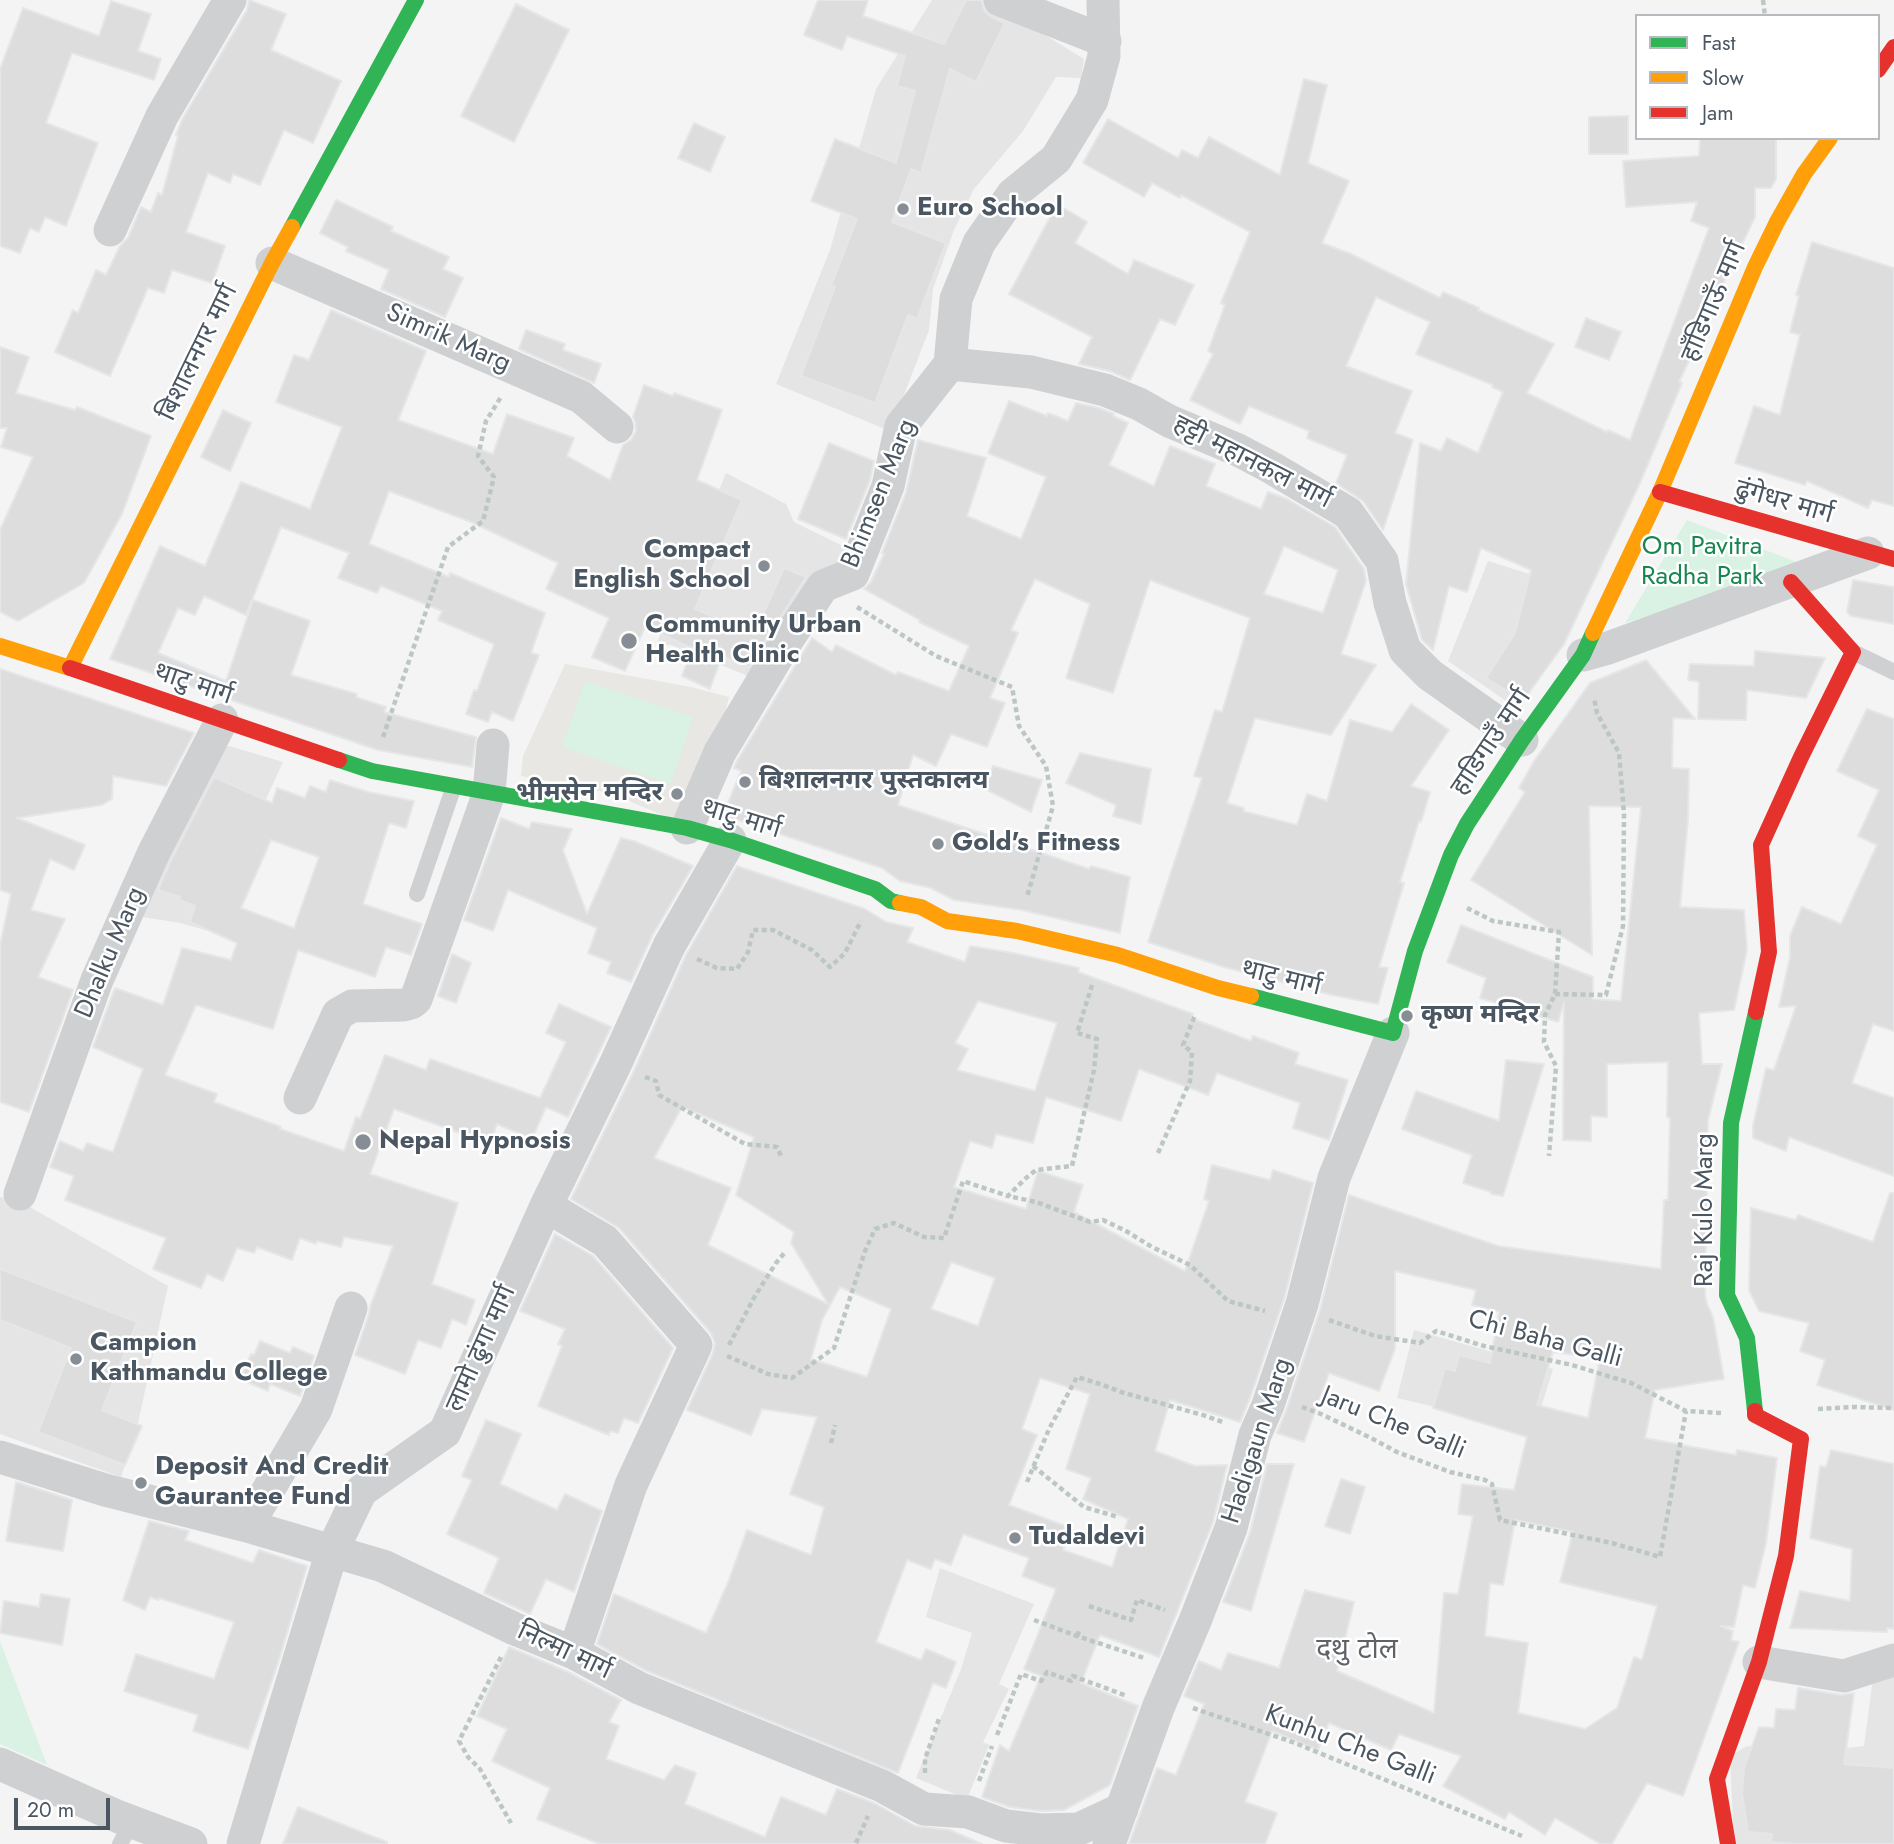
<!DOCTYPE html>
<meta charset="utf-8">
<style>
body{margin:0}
#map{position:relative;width:1894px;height:1844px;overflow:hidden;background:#f4f4f4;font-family:Jost,sans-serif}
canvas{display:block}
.legend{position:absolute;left:1635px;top:14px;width:245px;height:126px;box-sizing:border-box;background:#fff;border:2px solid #b7bbc0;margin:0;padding:9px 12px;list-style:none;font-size:21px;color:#4a5661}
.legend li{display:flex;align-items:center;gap:14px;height:35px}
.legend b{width:35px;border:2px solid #b7bbc0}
.scale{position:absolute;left:14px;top:1798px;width:96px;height:32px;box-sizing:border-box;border:4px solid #4a5661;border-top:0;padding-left:9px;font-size:21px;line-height:24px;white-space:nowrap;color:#4a5661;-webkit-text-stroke:5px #fff;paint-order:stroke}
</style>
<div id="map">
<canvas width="1894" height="1844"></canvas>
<ul class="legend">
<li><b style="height:9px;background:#30b455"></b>Fast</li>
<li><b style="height:9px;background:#ff9f0a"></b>Slow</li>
<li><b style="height:9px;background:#e5322d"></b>Jam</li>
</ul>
<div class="scale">20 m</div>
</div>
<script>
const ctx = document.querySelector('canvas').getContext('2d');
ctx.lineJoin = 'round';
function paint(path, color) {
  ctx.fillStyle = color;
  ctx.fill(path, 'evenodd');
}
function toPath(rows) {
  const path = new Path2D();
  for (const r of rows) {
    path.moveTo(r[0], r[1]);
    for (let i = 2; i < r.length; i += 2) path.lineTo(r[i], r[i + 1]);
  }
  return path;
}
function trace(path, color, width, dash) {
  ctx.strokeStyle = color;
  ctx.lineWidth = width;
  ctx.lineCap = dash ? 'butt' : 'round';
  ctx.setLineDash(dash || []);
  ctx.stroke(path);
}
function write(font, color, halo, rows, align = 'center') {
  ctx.font = font + ' Jost,"Noto Sans Devanagari",sans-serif';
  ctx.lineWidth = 5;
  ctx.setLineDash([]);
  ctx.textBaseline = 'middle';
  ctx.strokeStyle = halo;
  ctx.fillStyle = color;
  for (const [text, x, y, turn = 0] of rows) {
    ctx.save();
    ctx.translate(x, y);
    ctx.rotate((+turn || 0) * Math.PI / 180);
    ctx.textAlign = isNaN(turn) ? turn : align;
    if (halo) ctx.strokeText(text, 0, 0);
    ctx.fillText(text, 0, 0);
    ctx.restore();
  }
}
paint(toPath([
 [565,664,691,687,729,697,716,754,684,824,610,793,521,776,523,756]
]), '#e8e7e3');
paint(toPath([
 [932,0,988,0,1084,59,1081,78,1056,77,1023,131,974,189,954,230,933,289,929,330,890,431,776,384,830,250,876,89],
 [726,473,786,504,794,522,853,551,758,680,671,645,656,645],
 [1488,561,1561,584,1552,653,1515,707,1448,661],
 [229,746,283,762,219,901,209,931,180,923,130,915,208,751],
 [0,1197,23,1203,168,1286,136,1432,121,1477,0,1434],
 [1414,1330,1553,1369,1534,1430,1397,1398],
 [940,1568,1034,1604,999,1684,1009,1689,983,1742,989,1745,967,1799,916,1778,961,1669,972,1633,926,1617],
 [1874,1670,1894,1673,1894,1844,1734,1844,1730,1756,1747,1746,1804,1753,1864,1746]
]), '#e6e5e6');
paint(toPath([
 [1687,520,1807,566,1625,623],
 [585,681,693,717,671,784,562,747],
 [0,1641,47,1765,0,1744]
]), '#d9f2e3');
const building = toPath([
 [249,0,286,14,271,50,341,81,313,143,284,130,260,185,233,174,230,183,208,173,186,232,225,246,212,283,172,270,164,293,148,288,110,376,55,352,73,310,78,313,96,270,106,275,120,246,128,238,141,207,151,212,158,193,162,195,178,136,176,135,183,118,247,10,249,0],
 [818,0,868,0,863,16,944,44,966,0,981,0,985,12,993,18,1005,23,976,82,950,69,921,173,911,169,892,222,946,243,917,319,908,315,875,403,801,376,835,287,831,286,857,219,811,201,835,139,896,163,915,91,897,86,905,56,847,36,842,50,804,35,818,0],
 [111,1,151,14,138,51,161,59,154,80,72,53,46,123,98,143,66,226,45,217,39,232,30,228,20,253,0,246,0,69,23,8,99,36,111,1],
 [516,4,569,30,514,142,461,116,516,4],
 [1304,79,1327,85,1308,163,1349,181,1322,243,1351,254,1440,298,1443,292,1479,308,1478,310,1554,344,1527,393,1607,432,1608,430,1630,440,1709,228,1691,221,1697,202,1626,207,1623,161,1699,156,1700,138,1776,138,1776,179,1771,188,1755,188,1755,217,1715,300,1717,301,1714,308,1679,382,1682,383,1640,483,1564,644,1523,701,1486,678,1515,633,1531,570,1481,548,1467,592,1449,586,1433,650,1422,640,1406,584,1420,443,1441,451,1447,438,1478,453,1503,392,1492,387,1493,385,1416,354,1430,322,1376,297,1346,366,1412,391,1395,433,1413,440,1383,530,1363,501,1336,483,1347,455,1307,438,1309,431,1249,406,1240,424,1190,400,1213,354,1208,351,1225,305,1221,303,1250,232,1181,195,1180,198,1152,183,1144,197,1083,163,1108,119,1178,158,1182,150,1198,158,1209,137,1280,175,1304,79],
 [1628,116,1628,154,1589,154,1589,117,1628,116],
 [694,123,725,137,710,172,678,158,694,123],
 [336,200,393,227,391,231,449,257,443,269,463,278,445,317,381,289,389,270,346,251,348,247,320,233,336,200],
 [1057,204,1087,222,1075,243,1128,274,1134,260,1194,285,1175,325,1160,319,1130,380,1110,371,1079,364,1092,337,1009,294,1057,204],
 [1812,242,1894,268,1894,506,1872,500,1868,508,1807,481,1805,485,1735,463,1754,406,1780,415,1800,335,1790,332,1799,296,1796,295,1812,242],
 [331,310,426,351,398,420,493,454,507,414,574,438,567,456,610,480,623,445,631,440,636,431,635,421,633,417,644,385,673,396,674,393,722,410,697,480,742,500,695,609,754,634,784,568,806,577,749,667,722,656,710,689,682,676,692,648,645,627,625,671,592,657,609,618,546,589,558,563,471,522,389,491,369,544,449,577,450,573,545,613,531,653,539,655,513,721,492,712,488,722,466,714,474,690,477,691,494,644,438,620,442,611,381,586,377,593,338,578,349,553,281,527,246,615,204,596,195,615,178,608,158,653,226,681,253,600,310,621,291,675,357,694,356,697,386,707,384,712,476,737,472,767,378,750,110,659,160,546,205,566,241,482,310,509,342,427,276,402,294,355,309,360,331,310],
 [1586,318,1621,332,1609,360,1575,347,1586,318],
 [526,330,565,344,563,350,601,364,594,383,519,349,526,330],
 [0,347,29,357,16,393,75,410,77,407,151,436,122,514,84,583,18,621,0,612,0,530,33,457,1,447,7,428,0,428,0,347],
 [1009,401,1047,416,1048,413,1068,421,1076,403,1099,408,1114,414,1113,416,1128,423,1109,465,1154,486,1170,446,1215,464,1206,486,1261,509,1268,492,1287,499,1335,527,1364,569,1366,581,1341,654,1376,665,1331,735,1255,718,1227,803,1244,808,1243,811,1297,825,1307,794,1327,801,1350,720,1392,732,1411,704,1449,730,1411,786,1430,792,1421,822,1419,821,1400,882,1404,883,1379,967,1388,968,1378,1004,1332,995,1224,967,1148,942,1202,778,1194,776,1215,710,1222,712,1250,618,1150,580,1113,693,1066,678,1090,604,1035,579,1011,630,1018,633,990,698,1005,703,987,747,951,734,936,766,913,755,898,805,1089,869,1091,866,1130,877,1120,933,1022,910,954,900,931,888,900,881,882,868,723,815,741,771,734,768,737,761,812,638,832,652,836,645,896,675,898,672,949,691,969,646,919,622,920,620,864,589,871,582,884,554,882,553,906,493,918,440,986,458,967,516,1021,539,1046,477,988,453,1009,401],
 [1284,546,1338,570,1323,613,1264,594,1284,546],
 [223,410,251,423,230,471,201,457,223,410],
 [829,443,874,461,870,480,846,539,798,519,829,443],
 [1853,580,1894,587,1894,624,1851,616,1847,612,1853,580],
 [1755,651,1825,658,1806,698,1747,690,1746,720,1698,719,1699,682,1688,680,1690,664,1754,666,1755,651],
 [1646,660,1695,719,1673,718,1672,768,1689,769,1688,819,1680,907,1744,910,1747,950,1734,1010,1699,1013,1702,1064,1722,1064,1708,1120,1705,1294,1707,1304,1713,1317,1724,1379,1655,1390,1645,1438,1736,1455,1737,1450,1777,1458,1766,1543,1755,1588,1743,1585,1734,1627,1721,1626,1733,1631,1731,1640,1739,1642,1683,1796,1647,1783,1612,1844,1601,1844,1555,1818,1545,1835,1509,1812,1505,1819,1443,1786,1461,1756,1399,1734,1391,1750,1329,1723,1318,1750,1272,1731,1245,1802,1277,1813,1265,1844,1129,1844,1157,1768,1176,1775,1204,1704,1184,1696,1199,1661,1221,1670,1228,1653,1279,1668,1305,1590,1354,1602,1337,1671,1434,1713,1444,1593,1458,1594,1473,1516,1458,1514,1462,1484,1514,1490,1527,1437,1433,1408,1445,1368,1455,1371,1459,1355,1490,1363,1499,1312,1472,1305,1476,1290,1395,1271,1395,1349,1379,1391,1329,1373,1304,1442,1277,1433,1286,1411,1320,1310,1349,1195,1498,1246,1661,1269,1664,1200,1668,1200,1670,1118,1667,1117,1668,1062,1607,1064,1607,1117,1591,1116,1591,1141,1563,1140,1564,1002,1558,1022,1480,998,1486,978,1447,962,1461,925,1593,977,1593,999,1621,1001,1641,807,1589,806,1592,955,1471,880,1525,792,1519,788,1534,761,1590,683,1646,660],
 [1553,1352,1600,1358,1588,1418,1537,1405,1553,1352],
 [1515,1520,1573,1532,1560,1582,1657,1606,1642,1660,1634,1657,1617,1708,1585,1729,1518,1713,1528,1643,1485,1636,1490,1583,1503,1585,1515,1520],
 [0,669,194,733,166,786,113,776,112,799,102,805,17,818,85,845,74,870,50,859,31,910,65,919,38,977,73,990,29,1112,0,1102,0,945,11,894,0,890,0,669],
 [1867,709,1894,719,1894,1031,1873,1024,1852,1083,1894,1098,1894,1176,1789,1137,1786,1151,1753,1138,1753,1126,1766,1068,1774,1070,1796,1006,1779,1007,1790,957,1790,936,1802,907,1841,924,1877,845,1858,836,1879,790,1837,771,1867,709],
 [1080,753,1151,769,1141,824,1113,816,1116,805,1066,783,1080,753],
 [993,766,1042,780,1031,812,985,789,993,766],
 [214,777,272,803,277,788,305,798,310,786,326,792,330,780,368,792,414,801,406,828,389,823,363,904,422,924,411,955,386,947,375,977,298,950,273,1029,196,1005,165,1075,217,1094,214,1102,281,1127,280,1129,344,1151,356,1117,360,1119,385,1055,426,1070,430,1059,540,1098,566,1042,546,1033,559,1004,611,1027,568,1117,546,1107,532,1139,497,1124,490,1144,394,1109,370,1174,458,1203,432,1284,475,1300,466,1325,452,1319,441,1348,418,1340,405,1374,355,1355,369,1314,370,1307,393,1246,344,1237,341,1247,317,1241,316,1244,300,1238,292,1260,257,1247,254,1253,237,1248,223,1281,207,1274,201,1288,153,1269,166,1238,65,1200,74,1176,50,1167,60,1141,83,1151,87,1143,113,1152,143,1069,93,1047,115,988,163,1005,182,948,231,960,237,943,190,922,195,906,179,900,180,897,158,890,171,860,214,777],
 [271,840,319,857,294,928,241,908,271,840],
 [501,818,529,829,532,822,572,829,563,850,587,914,621,838,634,841,693,866,652,936,631,982,607,973,611,962,588,953,597,928,508,890,493,931,464,920,501,818],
 [737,866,865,909,886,922,913,928,907,942,965,962,970,946,1013,953,1079,968,1078,972,1193,1014,1191,1018,1251,1041,1253,1036,1299,1053,1295,1064,1348,1080,1329,1140,1293,1128,1300,1103,1217,1073,1208,1095,1139,1069,1121,1121,1046,1097,1033,1143,996,1134,992,1148,970,1141,954,1187,1026,1209,1038,1171,1083,1185,1074,1212,1185,1271,1209,1201,1204,1199,1212,1165,1270,1180,1273,1170,1313,1183,1284,1299,1250,1398,1240,1422,1170,1400,1155,1451,1195,1466,1227,1465,1213,1522,1159,1657,1100,1635,1081,1683,1138,1706,1110,1785,1064,1810,1042,1811,1010,1807,982,1797,1000,1745,1009,1751,1041,1676,1024,1669,1056,1589,1022,1576,1029,1558,963,1534,951,1565,935,1559,931,1569,907,1560,876,1642,921,1660,926,1649,956,1662,946,1688,933,1683,898,1773,647,1671,597,1644,614,1594,706,1633,729,1580,747,1530,811,1555,824,1507,790,1494,817,1417,762,1409,751,1435,687,1410,713,1353,715,1343,711,1333,619,1228,571,1199,633,1073,686,955,737,866],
 [978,1001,1057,1023,1035,1091,957,1070,968,1049,955,1043,978,1001],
 [682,1107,754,1137,736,1195,794,1232,791,1243,828,1304,708,1245,731,1188,654,1158,682,1107],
 [951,1262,995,1278,978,1326,931,1309,951,1262],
 [840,1287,891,1309,867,1377,811,1359,822,1320,840,1287],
 [1040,1378,1090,1394,1066,1469,1091,1478,1083,1499,1128,1519,1112,1567,1063,1550,1071,1528,1009,1505,1037,1435,1022,1429,1040,1378],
 [452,954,471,963,456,1003,438,996,452,954],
 [1506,1060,1544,1064,1503,1196,1491,1194,1491,1192,1463,1183,1472,1155,1402,1129,1416,1091,1499,1121,1506,1060],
 [1890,1193,1894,1193,1894,1410,1817,1385,1825,1360,1800,1351,1809,1323,1759,1311,1749,1290,1751,1208,1796,1220,1798,1215,1873,1242,1890,1193],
 [555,1234,593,1256,673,1348,638,1423,624,1418,618,1433,610,1431,609,1435,538,1406,562,1346,558,1344,565,1329,520,1311,555,1234],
 [0,1269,137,1322,102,1410,142,1426,125,1465,38,1432,71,1348,0,1320,0,1269],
 [260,1341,290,1353,293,1347,314,1356,300,1396,270,1384,268,1391,240,1379,251,1354,254,1355,260,1341],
 [486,1420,521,1434,500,1484,557,1510,565,1494,602,1511,574,1592,546,1579,530,1614,484,1593,499,1558,447,1534,472,1480,462,1476,486,1420],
 [1831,1450,1894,1464,1894,1629,1887,1628,1887,1632,1790,1628,1800,1591,1850,1601,1852,1549,1810,1538,1820,1466,1826,1467,1831,1450],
 [1267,1464,1294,1464,1251,1611,1223,1602,1250,1533,1267,1464],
 [1341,1479,1365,1487,1350,1534,1325,1526,1341,1479],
 [16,1482,72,1500,63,1551,6,1541,16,1482],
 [149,1521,189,1531,185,1540,253,1563,259,1550,307,1566,278,1663,248,1749,193,1731,198,1715,124,1691,136,1654,214,1679,234,1622,159,1598,158,1600,150,1597,145,1610,123,1600,149,1521],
 [41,1594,70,1599,62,1645,0,1633,4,1601,39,1607,41,1594],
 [509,1647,568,1672,621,1700,609,1722,619,1726,606,1759,664,1780,675,1765,696,1773,685,1804,765,1837,781,1797,826,1815,837,1789,874,1803,915,1826,950,1830,982,1844,600,1844,537,1819,550,1788,492,1761,507,1729,477,1716,509,1647],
 [1798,1688,1841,1695,1854,1693,1844,1764,1894,1768,1894,1844,1795,1844,1771,1842,1772,1834,1748,1832,1742,1794,1744,1768,1759,1727,1774,1728,1776,1709,1795,1710,1798,1688],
 [298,1807,387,1842,387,1844,283,1844,298,1807]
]);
paint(building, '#ddddde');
trace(building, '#e5e6e7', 2);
trace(toPath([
 [1763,0,1765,16],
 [857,607,936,656,1012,687,1019,726,1046,766,1053,806,1027,897],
 [383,737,448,547,483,521,494,477,478,456,486,421,501,397],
 [1467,908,1493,921,1559,932,1555,994,1545,1015,1544,1042,1556,1066,1549,1156],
 [697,959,717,968,737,969,748,952,753,930,773,930,812,950,830,967,845,953,861,921],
 [1092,985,1077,1033,1097,1039,1094,1070,1072,1166,1036,1170,1026,1178,1008,1196,1036,1202,1090,1222,1103,1220,1126,1231,1152,1247,1190,1265,1228,1301,1265,1311],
 [1555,994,1606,995,1623,926,1624,814,1619,753,1597,713,1594,698],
 [645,1077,656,1081,659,1095,745,1144,777,1147,781,1156],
 [1158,1153,1190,1081,1192,1052,1183,1045,1195,1015],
 [1329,1320,1375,1336,1420,1343,1436,1331,1484,1346,1572,1365,1631,1383,1686,1411,1722,1413],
 [729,1345,755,1296,776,1263,786,1251],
 [727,1356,768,1374,792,1378,834,1348,865,1251,875,1229,894,1223,924,1237,944,1238,963,1181,1008,1196],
 [1302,1407,1321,1414,1371,1438,1397,1452,1450,1472,1485,1480,1492,1484,1500,1520,1612,1543,1660,1557,1686,1411],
 [1818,1409,1853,1407,1894,1408],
 [831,1443,835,1425],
 [1033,1466,1084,1507,1118,1517,1118,1518],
 [1027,1482,1049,1429,1077,1377,1103,1385,1121,1392,1206,1416,1225,1423],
 [1089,1606,1131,1620,1137,1600,1165,1610],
 [1034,1620,1077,1636,1144,1658],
 [1077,1636,1080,1629],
 [501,1657,459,1741,468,1757,480,1769,511,1823],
 [1193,1708,1295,1743,1522,1836],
 [997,1735,1021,1674,1041,1681,1047,1672,1071,1681,1073,1676,1127,1696],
 [925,1773,925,1759,940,1716],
 [979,1781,992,1746],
 [856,1843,868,1816]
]), '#bcc7c4', 4.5, [5, 3.5]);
trace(toPath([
 [1853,652,1894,672],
 [417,894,454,786],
 [120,1844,132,1822]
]), '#ced0d2', 16);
trace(toPath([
 [1000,0,1105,41],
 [110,230,162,116,230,0],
 [272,263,581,397,617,427],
 [950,364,1031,372,1105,390,1139,404,1169,421,1238,450,1272,468,1348,513,1382,561,1390,603,1405,650,1430,675,1522,740],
 [1583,655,1608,648,1868,553],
 [687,828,720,752,786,642,823,586,853,574,888,486,901,426,950,364,956,299,979,243,1013,194,1056,159,1092,100,1104,56,1103,0],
 [300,1098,338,1014,352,1006,404,1005,411,1003,416,999,489,793,493,745],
 [20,1194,97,980,154,852,222,720],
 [546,1206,605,1241,696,1345,631,1485,574,1653],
 [0,1457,105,1490,247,1526,383,1566,515,1629,574,1653,639,1688,882,1786,924,1809,968,1812,1006,1826,1041,1830,1079,1829,1122,1809],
 [247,1526,316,1409,351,1308],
 [1759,1662,1844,1676,1894,1660],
 [0,1764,119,1817,191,1844],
 [243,1844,332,1551,361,1491,445,1432,546,1206,615,1065,669,946,730,840],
 [1109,1844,1158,1708,1195,1621,1231,1528,1255,1435,1268,1405,1302,1304,1334,1178,1393,1033]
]), '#ced0d2', 33);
trace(toPath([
 [292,227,416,0],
 [339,760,372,771,687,828,730,840,875,889,891,901,900,903],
 [1251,996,1393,1033,1415,951,1451,855,1467,824,1522,740,1583,655,1593,633],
 [1755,1411,1747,1338,1727,1295,1731,1123,1756,1012]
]), '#30b455', 16);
trace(toPath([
 [1593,633,1660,492,1755,267,1777,222,1804,174,1830,138],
 [0,646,70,668,272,263,292,227],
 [900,903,921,907,947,921,1017,931,1118,955,1218,988,1251,996]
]), '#ff9f0a', 16);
trace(toPath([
 [1878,70,1894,47],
 [1660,492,1894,559],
 [70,668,339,760],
 [1756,1012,1769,952,1761,845,1801,757,1853,652,1791,582],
 [1728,1844,1717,1779,1759,1662,1786,1556,1801,1439,1755,1415,1755,1411]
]), '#e5322d', 16);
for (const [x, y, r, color] of [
 [903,209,7,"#868d94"],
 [764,566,7,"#868d94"],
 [629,641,9,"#868d94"],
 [745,782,7,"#868d94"],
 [677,794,7,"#868d94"],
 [938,844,7,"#868d94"],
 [1407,1016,7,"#868d94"],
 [363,1142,9,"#868d94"],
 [76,1359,7,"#868d94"],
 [141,1483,7,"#868d94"],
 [1015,1538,7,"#868d94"]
]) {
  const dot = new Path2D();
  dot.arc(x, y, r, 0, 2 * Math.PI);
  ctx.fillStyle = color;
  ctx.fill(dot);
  trace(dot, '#fff', 2.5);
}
write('bold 26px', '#4a5661', '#fff', [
 ["Euro School",917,209],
 ["Compact",750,551,"right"],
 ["English School",750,581,"right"],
 ["Community Urban",645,626],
 ["Health Clinic",645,656],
 ["बिशालनगर पुस्तकालय",759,782],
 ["भीमसेन मन्दिर",663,794,"right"],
 ["Gold's Fitness",952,844],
 ["कृष्ण मन्दिर",1421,1016],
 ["Nepal Hypnosis",379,1142],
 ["Campion",90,1344],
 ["Kathmandu College",90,1374],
 ["Deposit And Credit",155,1468],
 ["Gaurantee Fund",155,1498],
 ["Tudaldevi",1029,1538]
], 'left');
write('26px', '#4a5661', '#fff', [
 ["हाँडिगाऊँ मार्ग",1715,302,-67],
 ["Simrik Marg",448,339,24],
 ["बिशालनगर मार्ग",199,353,-64],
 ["हट्टी महानकल मार्ग",1252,463,27],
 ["Bhimsen Marg",880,494,-68],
 ["ढुंगेधर मार्ग",1784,503,16],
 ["थाटु मार्ग",193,685,19],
 ["हाडिगाउँ मार्ग",1492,743,-56],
 ["थाटु मार्ग",741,820,17],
 ["Dhalku Marg",111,953,-67],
 ["थाटु मार्ग",1281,979,14],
 ["Raj Kulo Marg",1706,1210,-90],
 ["Chi Baha Galli",1545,1340,15],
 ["लामो ढुंगा मार्ग",482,1349,-66],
 ["Jaru Che Galli",1393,1424,22],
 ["Hadigaun Marg",1258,1441,-72],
 ["निल्मा मार्ग",564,1652,25],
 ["Kunhu Che Galli",1350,1746,21]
]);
write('26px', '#17864f', '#fff', [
 ["Om Pavitra",1702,548],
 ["Radha Park",1702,578]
]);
write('28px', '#5f6368', '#fff', [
 ["दथु टोल",1357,1651]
]);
</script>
